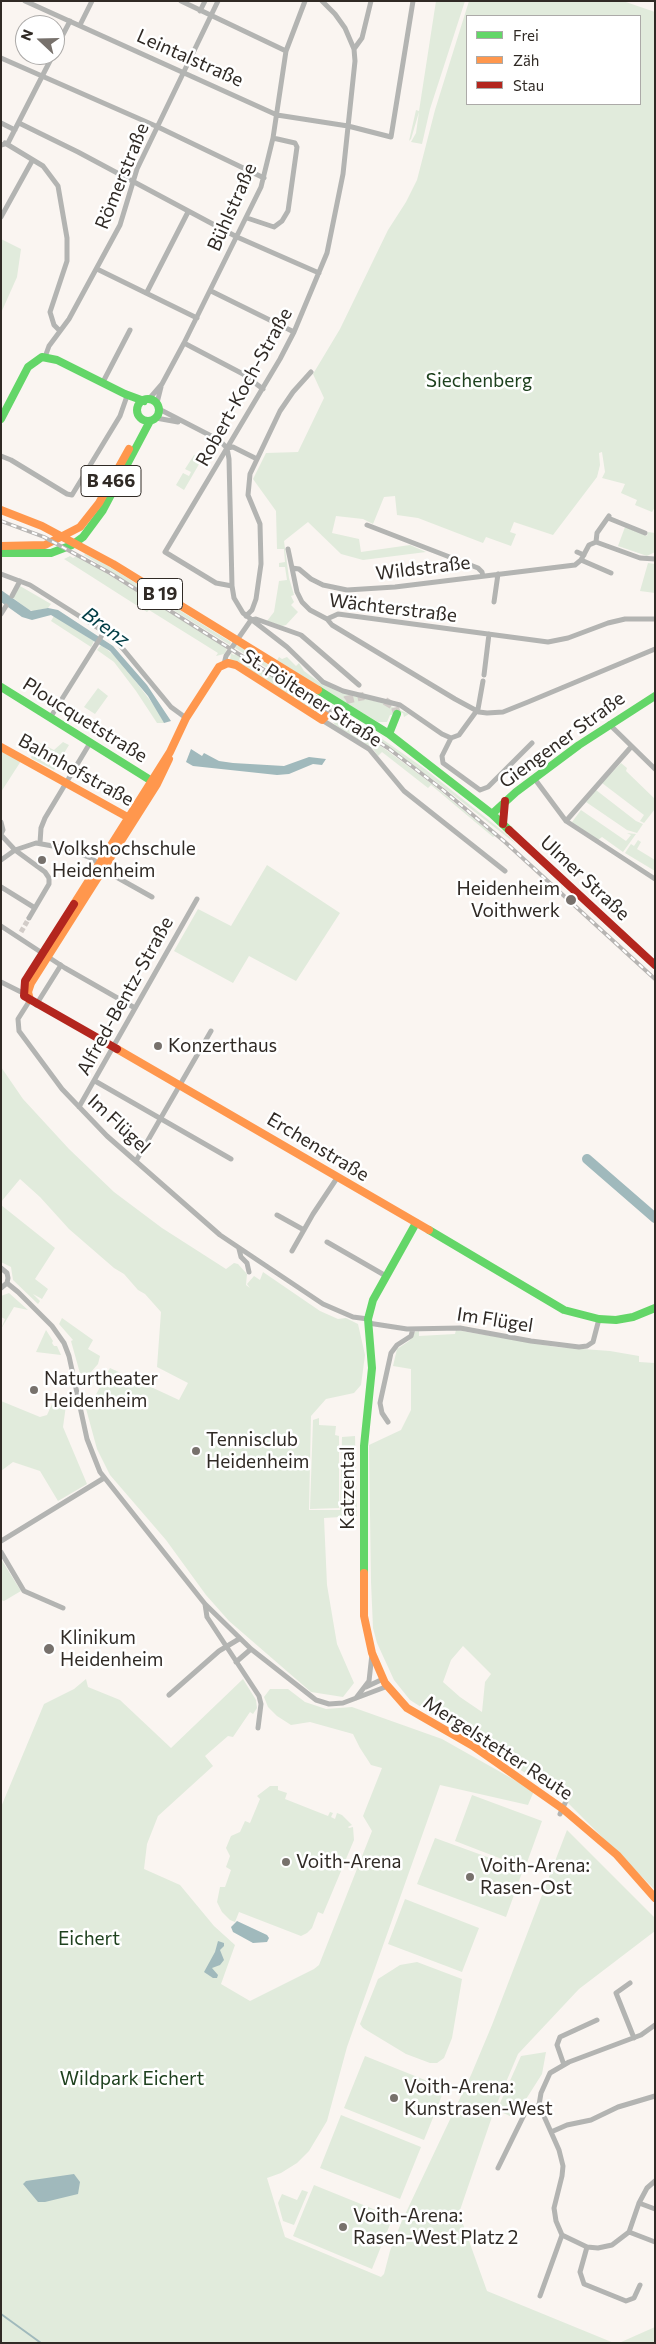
<!DOCTYPE html>
<meta charset="utf-8">
<style>
body{margin:0}
#map{position:relative;width:656px;height:2344px;overflow:hidden;background:#faf5f1;font-family:Commissioner,sans-serif}
canvas{display:block}
.frame{position:absolute;inset:0;border:2px solid #302a25;pointer-events:none}
.legend{position:absolute;left:466px;top:15px;width:175px;height:90px;box-sizing:border-box;background:#fff;border:1px solid #acaaa8;margin:0;padding:6px 9px;list-style:none;font-size:15px;color:#302a25}
.legend li{display:flex;align-items:center;gap:10px;height:25px}
.legend b{width:25px;border:1px solid #acaaa8}
.north{position:absolute;left:15px;top:15px;width:50px;height:50px;box-sizing:border-box;background:#fff;border:1px solid #acaaa8;border-radius:50%;rotate:291deg;font-size:14px;font-weight:700;line-height:20px;text-align:center;color:#302a25}
.north::after{content:'';display:block;margin:auto;width:18px;height:22px;background:#77716c;clip-path:polygon(50% 0,100% 100%,50% 72%,0 100%)}
</style>
<div id="map">
<canvas width="656" height="2344"></canvas>
<div class="frame"></div>
<ul class="legend">
<li><b style="height:6px;background:#63d668"></b>Frei</li>
<li><b style="height:6px;background:#ff974d"></b>Zäh</li>
<li><b style="height:6px;background:#b3261e"></b>Stau</li>
</ul>
<div class="north">N</div>
</div>
<script>
const ctx = document.querySelector('canvas').getContext('2d');
ctx.lineJoin = 'round';
function paint(path, color) {
  ctx.fillStyle = color;
  ctx.fill(path, 'evenodd');
}
function toPath(rows) {
  const path = new Path2D();
  for (const r of rows) {
    if (r.length === 3) {
      path.moveTo(r[0] + r[2], r[1]);
      path.arc(r[0], r[1], r[2], 0, 2 * Math.PI);
      continue;
    }
    path.moveTo(r[0], r[1]);
    for (let i = 2; i < r.length; i += 2) path.lineTo(r[i], r[i + 1]);
  }
  return path;
}
function trace(path, color, width, dash) {
  ctx.strokeStyle = color;
  ctx.lineWidth = width;
  ctx.lineCap = dash ? 'butt' : 'round';
  ctx.setLineDash(dash || []);
  ctx.stroke(path);
}
function write(font, color, halo, rows, align = 'center') {
  ctx.font = font + ' Commissioner,sans-serif';
  ctx.lineWidth = 5;
  ctx.setLineDash([]);
  ctx.textBaseline = 'middle';
  ctx.strokeStyle = halo;
  ctx.fillStyle = color;
  for (const [text, x, y, turn = 0] of rows) {
    ctx.save();
    ctx.translate(x, y);
    ctx.rotate((+turn || 0) * Math.PI / 180);
    ctx.textAlign = isNaN(turn) ? turn : align;
    if (halo) ctx.strokeText(text, 0, 0);
    ctx.fillText(text, 0, 0);
    ctx.restore();
  }
}
paint(toPath([
 [436,1,465,1,430,109,422,144,411,142,416,133,419,112,411,139,409,141,416,110,419,111],
 [469,1,623,1,655,12,655,507,652,512,635,505,637,500,621,493,625,484,602,478,605,472,602,452,599,453,600,465,597,477,553,535,514,522,510,532,516,534,511,546,486,537,483,543,418,518,397,515,395,496,384,497,373,524,363,519,336,516,332,533,359,539,361,552,410,545,426,552,363,560,341,554,308,522,284,541,289,578,294,595,291,596,294,602,291,605,298,612,286,625,282,626,267,621,274,612,279,581,287,580,285,567,279,567,279,563,285,562,284,549,277,549,276,511,253,479,266,453,298,452,324,398,313,374,340,329,388,230,406,202,417,180,435,110],
 [467,16,640,16,640,104,467,104],
 [1,239,21,249,17,277,1,313],
 [194,455,202,459,184,490,176,485,183,473,189,476,191,472,185,469],
 [625,527,647,536,648,532,655,533,655,552,647,556,618,546],
 [82,552,105,564,231,642,230,645,84,555,85,554],
 [70,556,73,558,77,556,82,558,225,647,227,650,224,654,216,656,218,653,149,610,147,612,64,559],
 [648,563,655,564,655,593,640,591],
 [20,586,51,604,48,608,34,611,29,610,13,598],
 [54,616,94,641,91,647,51,621],
 [101,645,118,658,130,674,156,708,164,723,157,723,136,691,114,662,97,650],
 [236,645,239,646,340,710,338,712,235,648],
 [231,653,234,655,236,653,318,705,317,709,320,711,315,712,230,660],
 [279,657,282,659,287,657,296,666,299,663,304,671,319,682,339,692,386,704,409,714,404,717,403,713,390,715,387,722,378,722,276,662],
 [98,688,108,696,95,714,84,707],
 [345,713,425,769,510,837,516,844,439,784,343,715],
 [335,720,342,725,345,722,385,749,432,784,495,836,493,837,431,785,428,788,382,752,378,756,373,749,335,725,333,722],
 [36,741,54,750,63,742,69,745,54,770,31,758],
 [1,750,21,761,1,792],
 [621,763,627,768,626,771,655,799,655,809,644,823,640,821,644,815,602,783],
 [596,790,636,821,643,824,637,833,627,830,586,802],
 [581,810,626,841,631,835,627,833,636,834,623,852,602,837,598,840,572,822],
 [638,840,641,842,637,849,655,860,655,871,625,853,631,844,634,846],
 [267,865,340,913,296,981,249,956,233,983,174,951,198,909,231,926],
 [1,1067,23,1099,69,1149,114,1192,162,1228,226,1269,234,1263,238,1264,247,1274,246,1285,250,1288,247,1284,254,1276,260,1280,263,1272,320,1311,338,1319,346,1318,358,1324,365,1355,361,1385,354,1393,326,1399,311,1416,309,1510,340,1510,342,1437,355,1436,357,1516,324,1518,327,1585,337,1644,354,1683,343,1697,311,1692,229,1621,206,1595,166,1540,110,1475,97,1449,85,1405,85,1402,91,1404,110,1368,179,1400,188,1383,157,1367,161,1312,145,1294,138,1290,124,1274,114,1268,69,1229,40,1197,20,1179,1,1202],
 [1,1205,55,1248,35,1279,48,1289,42,1299,33,1294,40,1301,38,1304,13,1280,11,1267,1,1262],
 [9,1293,28,1310,14,1307,1,1329,5,1319,1,1317,1,1296],
 [62,1318,93,1340,88,1349,100,1356,98,1364,85,1379,81,1377,71,1341,73,1340,59,1324],
 [46,1330,53,1341,52,1343,54,1346,57,1346,61,1355,36,1352],
 [456,1330,556,1347,610,1351,639,1356,639,1362,655,1363,655,1890,566,1801,549,1788,410,1700,394,1680,377,1643,373,1628,371,1582,369,1445,401,1430,411,1410,411,1369,393,1366,397,1349,409,1341,415,1332,419,1331,419,1336,455,1334],
 [463,1646,491,1674,485,1682,482,1712,460,1697,443,1682,451,1660],
 [67,1398,63,1427,87,1484,58,1501,40,1471,13,1462,1,1471,1,1401,40,1417,47,1415,53,1402],
 [319,1418,319,1425,336,1426,335,1435,339,1436,339,1508,310,1509,313,1420],
 [1,1559,21,1591,4,1601,1,1600],
 [86,1679,88,1687,120,1700,171,1748,243,1679,256,1700,257,1708,253,1714,250,1712,233,1737,228,1736,205,1756,213,1766,158,1816,147,1844,144,1869,180,1885,214,1926,235,1945,221,1984,250,2001,314,1969,319,1965,372,1831,363,1816,382,1768,371,1765,360,1748,353,1734,310,1722,291,1725,277,1716,268,1707,264,1697,270,1689,288,1689,305,1702,326,1709,352,1707,442,1739,534,1791,528,1805,440,1785,347,2047,327,2121,309,2151,297,2163,281,2173,267,2178,285,2237,381,2277,384,2274,390,2251,401,2223,471,2075,492,2025,567,1830,655,1918,655,1931,579,1989,518,2054,495,2108,459,2213,487,2291,614,2343,1,2343,1,1807,44,1704,74,1689],
 [270,1786,278,1786,278,1790,287,1793,285,1799,328,1816,330,1812,333,1813,331,1817,335,1819,337,1813,342,1815,352,1825,348,1827,349,1828,353,1827,354,1840,323,1914,318,1912,312,1928,307,1933,301,1936,239,1912,235,1922,230,1920,222,1912,217,1902,220,1887,225,1887,231,1870,226,1867,230,1856,226,1848,231,1836,240,1832,245,1821,250,1823,260,1799,257,1796],
 [472,1795,542,1821,525,1868,455,1841],
 [435,1838,523,1870,506,1917,417,1884],
 [405,1899,479,1928,462,1972,388,1944],
 [417,1962,462,1979,452,2038,444,2058,437,2063,430,2063,406,2054,363,2028,360,2024,378,1979,400,1965],
 [546,2052,542,2074,514,2118,497,2110,521,2056],
 [365,2056,445,2088,424,2140,344,2108],
 [341,2115,421,2147,400,2199,320,2168],
 [314,2185,393,2217,372,2269,293,2236],
 [302,2190,308,2192,294,2225,283,2221,278,2203,282,2194,297,2200],
 [655,2327,655,2343,619,2343]
]), '#e1ebdc');
paint(toPath([
 [1,590,31,611,48,608,58,610,113,646,147,685,171,721,164,723,148,696,110,651,51,615,32,620,22,617,1,602],
 [191,749,202,756,204,753,219,761,233,763,284,766,309,757,326,759,322,765,313,764,289,774,277,775,193,766,186,762],
 [237,1921,267,1935,269,1938,267,1942,253,1943,233,1932,231,1927],
 [218,1941,224,1943,224,1946,220,1950,224,1960,220,1965,212,1968,218,1975,217,1978,213,1978,204,1972,215,1952],
 [74,2174,80,2182,78,2194,45,2202,38,2202,23,2184,26,2181]
]), '#a0b9bc');
trace(toPath([
 [1,2314,41,2343]
]), '#a0b9bc', 2);
trace(toPath([
 [587,1159,655,1218]
]), '#a0b9bc', 10);
trace(toPath([
 [21,932,29,918]
]), '#d2ccc8', 5, [5, 2.5]);
trace(toPath([
 [385,701,395,707,397,714],
 [327,715,346,700,364,696]
]), '#d2ccc8', 8, [8, 4]);
trace(toPath([
 [25,1,277,115,348,126,391,137,413,1],
 [181,1,286,51],
 [200,11,205,1],
 [80,25,92,1],
 [354,49,362,38,371,1],
 [55,50,70,21],
 [1,58,158,127,264,178],
 [1,123,15,130],
 [19,123,78,152,237,237,319,273],
 [5,143,43,166,58,186,67,238,67,261,50,312,54,325,60,331],
 [1,145,8,143,53,55],
 [1,217,32,161],
 [247,218,274,227,282,221,288,211,297,147,295,143,273,138],
 [97,269,197,318],
 [211,291,294,332],
 [147,292,188,212],
 [184,343,243,374,263,389],
 [45,357,49,346,69,319,120,225,137,169,218,1],
 [103,382,130,330],
 [149,399,162,384,184,343,261,187,273,138,286,51,305,1],
 [157,403,161,387],
 [159,409,219,440,227,448,229,459,232,586,234,598,243,613,287,647,323,682,343,691,400,705,442,734,451,738],
 [156,418,178,422],
 [227,448,233,447,257,459],
 [1,456,11,460,67,494,72,495,120,416,127,396],
 [608,518,645,533],
 [367,525,478,568,482,572,483,576],
 [596,542,597,533,609,516],
 [288,549,292,568,299,569,311,579,323,585,347,590,395,587,575,565,581,560,589,545,596,542,640,558,655,559],
 [577,552,584,555],
 [581,560,611,573],
 [292,568,297,592,302,602,310,610,327,619,338,614,548,642,568,638,608,623,625,619,655,619],
 [1,574,30,585,114,638,171,707,186,718],
 [232,586,216,583,165,552,280,359,294,332,327,253,343,174,355,61,354,49,345,28,335,14,322,1],
 [12,596,20,581],
 [494,602,498,574],
 [1,614,6,606],
 [246,616,252,610,256,599,261,564,260,524,248,495,250,474,280,411,293,392,311,372],
 [327,619,332,625,455,699,479,712,487,713,503,712,528,702,655,649],
 [251,620,256,619,301,635,359,685],
 [224,664,226,656,251,620],
 [484,675,489,634],
 [50,718,104,632],
 [322,720,369,749,404,791,505,871],
 [609,724,655,769],
 [451,738,442,756,443,763,480,790,488,787,532,743],
 [451,738,459,735,478,709,483,681],
 [534,778,566,821,655,879],
 [566,821,631,747],
 [1,822,3,830,1,834],
 [1,835,15,850,45,872,49,878,49,884,29,918],
 [40,843,41,828,45,818,90,743],
 [1,860,15,850,36,843,64,848,91,858,99,864],
 [102,869,152,897],
 [1,887,35,908],
 [1,926,65,968,135,1008],
 [1,982,23,993],
 [30,1000,18,1019,19,1031,62,1089,107,1136,220,1235,323,1304,353,1317,368,1319],
 [36,1005,61,965],
 [95,1081,231,1159],
 [79,1107,197,899],
 [136,1161,211,1031],
 [277,1215,304,1230],
 [327,1242,386,1276],
 [239,1249,241,1257,247,1263,249,1272],
 [292,1251,313,1214,337,1178],
 [1,1268,7,1273,8,1278,7,1283,1,1288],
 [7,1283,18,1292,52,1326,64,1343,69,1356,87,1439,100,1472,205,1604,251,1649,316,1700,329,1704,343,1703,388,1686],
 [368,1323,407,1329,460,1328,531,1341,579,1347,587,1346,593,1342,599,1319],
 [388,1422,382,1413,380,1403,391,1353,397,1345,411,1336,413,1329],
 [1,1541,104,1478],
 [1,1552,24,1591,63,1608],
 [205,1604,207,1617,259,1696,261,1704,258,1728],
 [236,1662,251,1649],
 [366,1687,383,1679],
 [169,1695,219,1651,239,1639],
 [356,1698,369,1681,372,1654],
 [560,1814,566,1801],
 [630,1983,616,1993,634,2038],
 [655,2025,641,2035,569,2062,550,2073,541,2093,539,2105,559,2150,563,2166,562,2176,554,2208,556,2221,562,2235,587,2247,598,2248,612,2245,629,2232,639,2203,647,2188,655,2181],
 [564,2065,557,2045,560,2037,597,2020],
 [551,2132,567,2125,591,2120,618,2107,655,2096],
 [498,2168,525,2113,539,2105],
 [639,2203,655,2209],
 [629,2232,655,2242],
 [587,2247,580,2272,584,2284,626,2301,634,2298,640,2285],
 [540,2296,562,2235]
]), '#b3b4b2', 5);
trace(toPath([
 [148,410,11],
 [1,419,28,367,42,357,57,360,125,394,144,401],
 [1,553,51,553,72,545,83,537,103,510,150,421],
 [1,687,155,783],
 [318,690,389,734,492,814,509,830],
 [389,734,397,714],
 [492,814,516,792,579,745,655,696],
 [429,1230,564,1310,599,1319,616,1320,633,1317,655,1308],
 [364,1573,364,1446,372,1368,368,1319,373,1300,416,1223]
]), '#63d668', 8);
trace(toPath([
 [1,510,42,526,113,564,318,690],
 [1,546,45,545,80,527,99,503,129,449],
 [1,747,131,819],
 [74,904,170,752,186,718,219,667,228,663,236,665,322,720,327,715],
 [30,1000,28,992,31,983,157,784,169,759],
 [117,1049,429,1230],
 [364,1573,364,1616,372,1653,385,1683,407,1708,473,1746,563,1809,617,1855,655,1898]
]), '#ff974d', 8);
trace(toPath([
 [503,824,505,801],
 [509,830,655,965],
 [74,904,25,981,24,996,117,1049]
]), '#b3261e', 8);
const rail = toPath([
 [1,521,44,537,110,573,388,748,443,790,505,842,655,979]
]);
trace(rail, '#b7b5b3', 4);
trace(rail, '#fff', 2, [5.5]);
for (const [x, y, r, color] of [
 [42,860,5,"#77716c"],
 [571,900,6,"#77716c"],
 [158,1046,5,"#77716c"],
 [34,1390,5,"#77716c"],
 [196,1451,5,"#77716c"],
 [49,1649,6,"#77716c"],
 [286,1862,5,"#77716c"],
 [470,1877,5,"#77716c"],
 [394,2098,5,"#77716c"],
 [343,2227,5,"#77716c"]
]) {
  const dot = new Path2D();
  dot.arc(x, y, r, 0, 2 * Math.PI);
  ctx.fillStyle = color;
  ctx.fill(dot);
  trace(dot, '#fff', 2);
}
for (const [x, y, w] of [
 [111,481,60],
 [160,594,45]
]) {
  const box = new Path2D();
  box.roundRect(x - w / 2, y - 15.5, w, 31, 4);
  ctx.fillStyle = '#fff';
  ctx.fill(box);
  trace(box, '#302a25', 1);
}
write('bold 18px', '#302a25', null, [
 ["B 466",111,481],
 ["B 19",160,594]
]);
write('19px', '#302a25', '#fff', [
 ["Leintalstraße",190,58,24],
 ["Römerstraße",122,176,-68],
 ["Bühlstraße",232,207,-66],
 ["Robert-Koch-Straße",244,387,-61],
 ["Wildstraße",423,568,-7],
 ["Wächterstraße",393,608,7],
 ["St. Pöltener Straße",312,698,33],
 ["Ploucquetstraße",85,720,32],
 ["Giengener Straße",562,740,-36],
 ["Bahnhofstraße",76,770,29],
 ["Ulmer Straße",585,878,43],
 ["Alfred-Bentz-Straße",125,996,-61],
 ["Im Flügel",119,1124,43],
 ["Erchenstraße",318,1147,31],
 ["Im Flügel",495,1320,9],
 ["Katzental",348,1488,-90],
 ["Mergelstetter Reute",498,1748,33]
]);
write('19px', '#1e411e', '#fff', [
 ["Siechenberg",479,381],
 ["Eichert",89,1939],
 ["Wildpark Eichert",132,2079]
]);
write('19px', '#302a25', '#fff', [
 ["Volkshochschule",52,849],
 ["Heidenheim",52,871],
 ["Heidenheim",560,889,"right"],
 ["Voithwerk",560,911,"right"],
 ["Konzerthaus",168,1046],
 ["Naturtheater",44,1379],
 ["Heidenheim",44,1401],
 ["Tennisclub",206,1440],
 ["Heidenheim",206,1462],
 ["Klinikum",60,1638],
 ["Heidenheim",60,1660],
 ["Voith-Arena",296,1862],
 ["Voith-Arena:",480,1866],
 ["Rasen-Ost",480,1888],
 ["Voith-Arena:",404,2087],
 ["Kunstrasen-West",404,2109],
 ["Voith-Arena:",353,2216],
 ["Rasen-West Platz 2",353,2238]
], 'left');
write('italic 20px', '#003d45', '#fff', [
 ["Brenz",106,627,36]
]);
</script>
